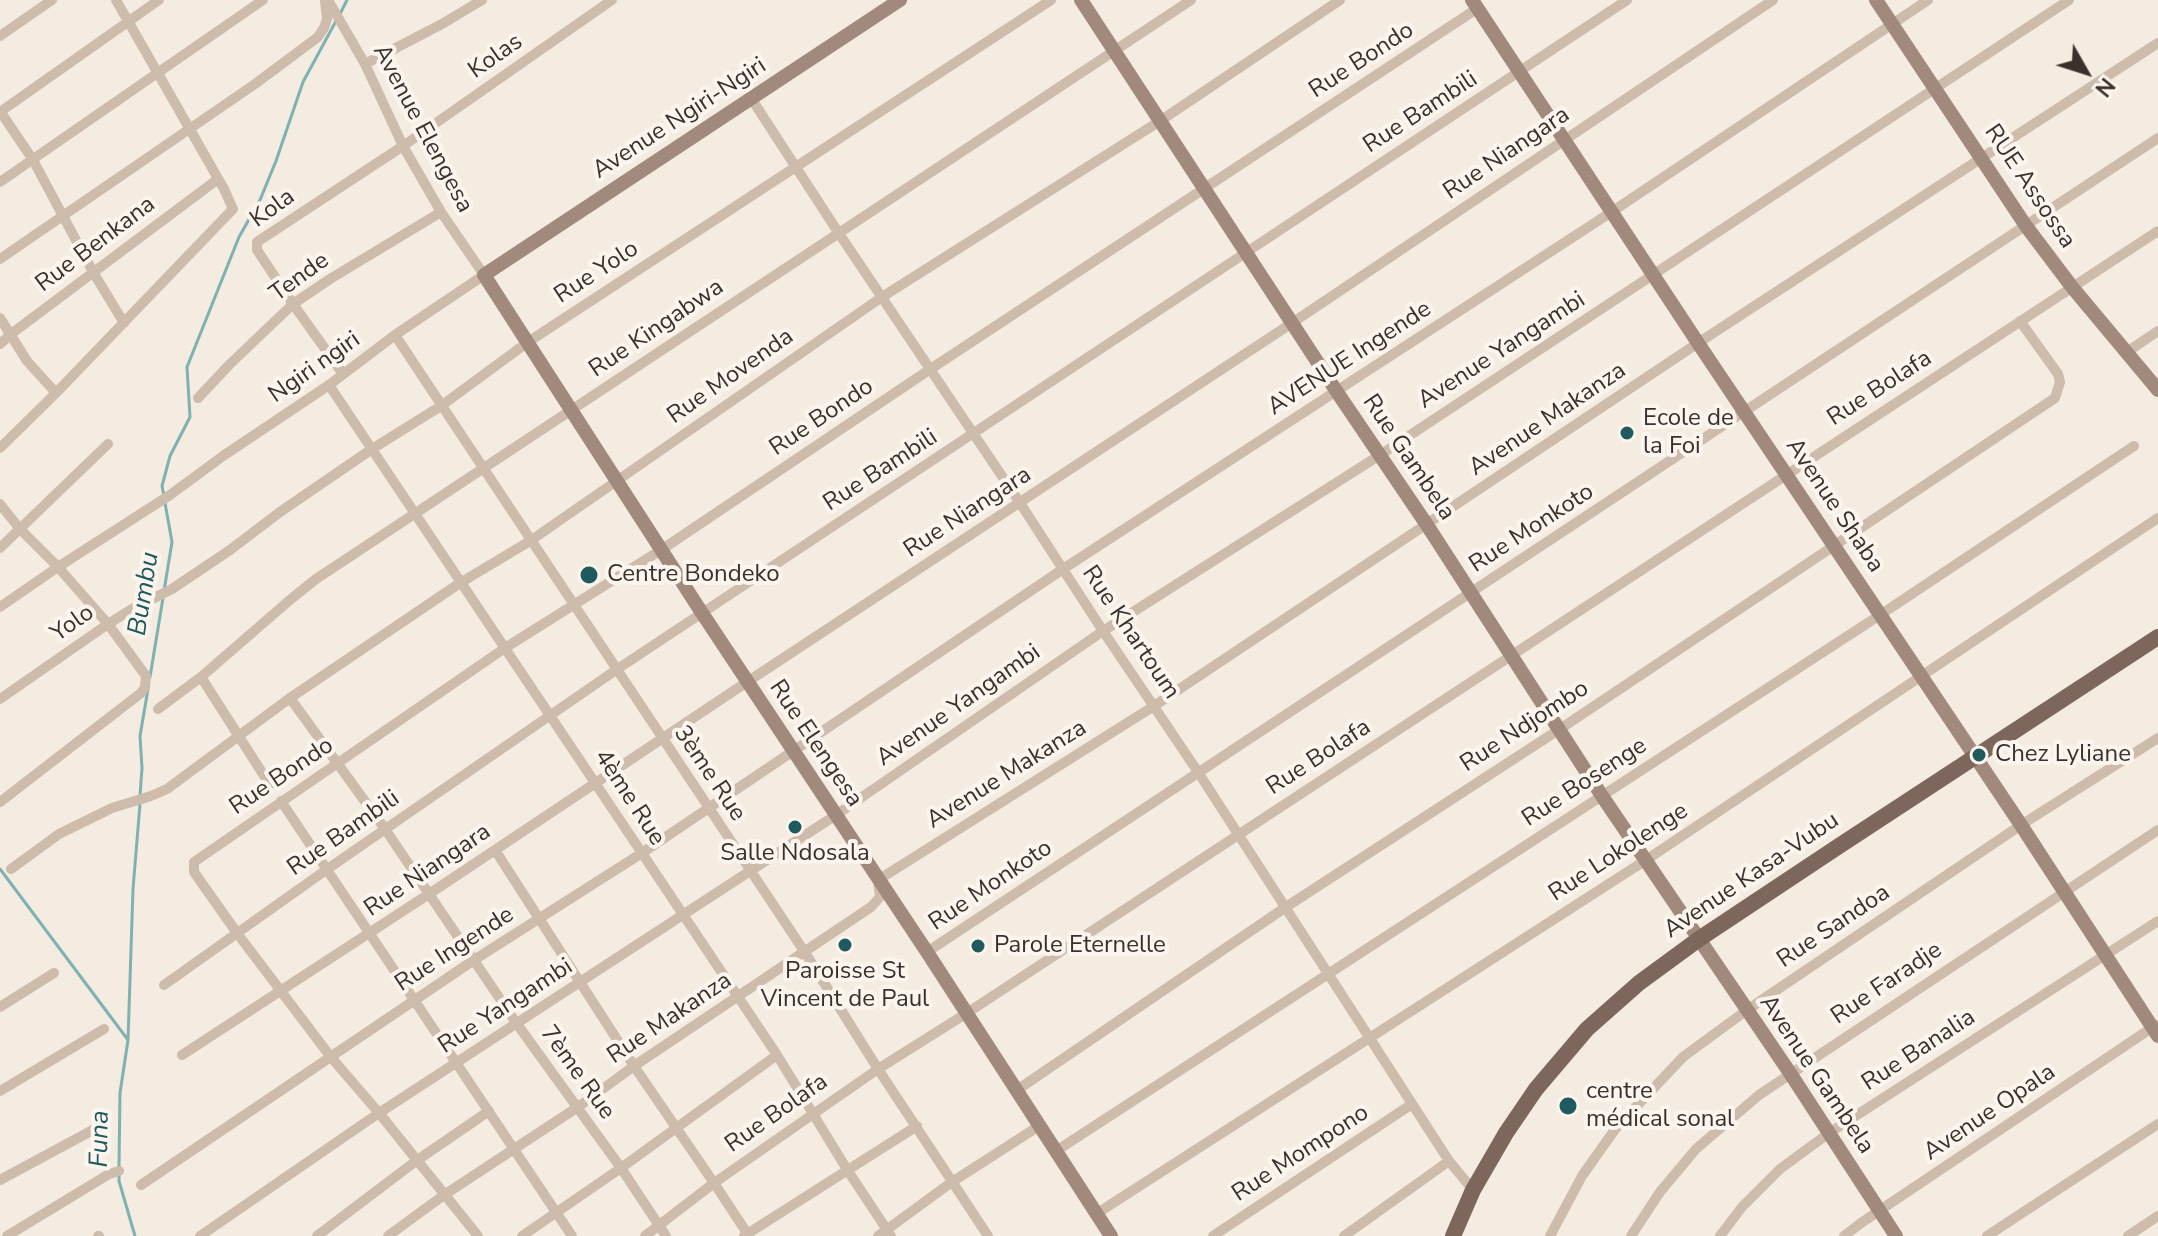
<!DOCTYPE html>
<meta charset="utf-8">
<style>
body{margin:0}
#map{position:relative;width:2158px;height:1236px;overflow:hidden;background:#f4ebe1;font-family:"Nunito Sans",sans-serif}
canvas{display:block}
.north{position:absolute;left:2046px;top:32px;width:80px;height:80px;-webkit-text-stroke:6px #fbf5ee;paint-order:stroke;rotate:129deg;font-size:22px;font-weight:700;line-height:32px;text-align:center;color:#3b302b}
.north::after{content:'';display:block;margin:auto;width:28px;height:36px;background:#3b302b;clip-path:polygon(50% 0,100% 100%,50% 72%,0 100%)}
</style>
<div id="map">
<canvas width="2158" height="1236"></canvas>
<div class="north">N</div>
</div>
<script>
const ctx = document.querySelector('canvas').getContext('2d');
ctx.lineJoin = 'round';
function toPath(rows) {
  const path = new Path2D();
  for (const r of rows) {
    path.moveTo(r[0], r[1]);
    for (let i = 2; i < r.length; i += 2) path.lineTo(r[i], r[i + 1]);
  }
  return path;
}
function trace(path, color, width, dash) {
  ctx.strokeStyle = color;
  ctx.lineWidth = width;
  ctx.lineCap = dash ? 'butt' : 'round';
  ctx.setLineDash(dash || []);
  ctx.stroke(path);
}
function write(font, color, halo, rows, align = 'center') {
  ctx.font = font + ' "Nunito Sans",sans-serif';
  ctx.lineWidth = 8;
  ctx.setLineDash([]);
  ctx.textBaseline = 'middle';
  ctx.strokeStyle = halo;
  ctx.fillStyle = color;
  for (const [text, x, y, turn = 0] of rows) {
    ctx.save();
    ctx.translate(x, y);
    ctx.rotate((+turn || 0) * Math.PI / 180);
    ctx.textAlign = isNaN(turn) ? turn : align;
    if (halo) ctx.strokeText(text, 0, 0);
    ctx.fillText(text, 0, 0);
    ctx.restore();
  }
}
trace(toPath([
 [340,14,347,0],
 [164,496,162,486,170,456,190,417,187,367,239,237,260,200,276,161,303,82,336,21],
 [164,591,172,542,165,503],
 [150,677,163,598],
 [140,796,142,768,140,736,148,689],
 [0,869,128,1040],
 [119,1167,120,1093,128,1040,133,889,140,804],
 [119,1175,119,1181,135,1236]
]), '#7fb0b2', 3);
trace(toPath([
 [0,36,52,0],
 [365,64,442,24,482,0],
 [751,98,838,232,1020,503,1103,631,1198,772,1449,1161,1473,1190],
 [0,111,33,160,93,272,124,323],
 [0,112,159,0],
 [0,182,263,0],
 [0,259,255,84,318,37,324,28,327,19,325,1],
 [0,318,27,361,56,393],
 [395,335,804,951,878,1069,988,1236],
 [0,344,11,334,218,179],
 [2127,352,2158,331],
 [343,374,293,304,257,250,257,242,403,146,612,0],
 [329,385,777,1055,848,1171,891,1236],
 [198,398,230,364,293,304,330,279,441,212],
 [0,448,56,393,233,209,224,189,116,0],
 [0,504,20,529,58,567,108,624,146,676,145,687,141,693,0,802],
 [0,548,108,444],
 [0,607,58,567,170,495,223,456,329,385,395,335,484,275,441,212,403,146,365,64,328,0],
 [201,677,270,785],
 [290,698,385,829,517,1024,621,1168,666,1236],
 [0,699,108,624,132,609,172,589,230,550,280,512,372,449,441,406,528,342,1051,0],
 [158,709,201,677,291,599,316,579,1191,0],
 [281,801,572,1236],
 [495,850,634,1066,714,1183,749,1236],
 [11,869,59,834,112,808,151,796,167,789,290,698,460,583,530,541,882,297,1160,121,1340,0],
 [927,952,2158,138],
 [164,985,326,870,616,670,1627,0],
 [0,1007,54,973],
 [182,1055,429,894,747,682,1292,323,1773,0],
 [1017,1090,1286,907,1560,729,2055,398,2060,382,2058,374,2020,321],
 [0,1091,104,1029],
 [1056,1151,1880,615,2134,446],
 [0,1180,104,1124],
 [141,1185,474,960,642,853,1063,569,1613,211,1928,0],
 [1096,1214,1646,860,2158,518],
 [7,1236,109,1174,119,1171],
 [98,1236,99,1236],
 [200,1236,379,1113,836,815,1103,631,1380,455,2069,0],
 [317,1236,416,1161,489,1111],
 [388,1236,444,1195,578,1107,634,1066,871,907,880,897,878,880,1154,706,1698,343,2158,43],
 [478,1236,379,1113,330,1056,237,933,194,872,194,862,505,648,661,550,929,370,1478,8],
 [522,1236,621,1168,777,1055],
 [645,1236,714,1183,878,1069,967,1013,2158,231],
 [744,1236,917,1126],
 [878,1236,952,1182,1039,1126],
 [1213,1236,1412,1104],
 [1344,1236,1449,1161],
 [1550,1236,1582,1176,1616,1128,1683,1057,1747,1010,2021,825,2158,738],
 [1631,1236,1660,1192,1696,1149,1759,1095,2158,830],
 [1720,1236,1742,1207,1780,1169,1829,1133,2158,921],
 [1844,1236,1861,1223,2156,1025],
 [1987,1236,2158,1124],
 [2128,1236,2158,1216]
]), '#cdbbac', 10);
trace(toPath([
 [900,0,484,275,702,613,927,952,1111,1236],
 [1081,0,1337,392,1427,525,1602,796,1790,1073,1896,1236],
 [1472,0,1698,343,2021,825,2158,1036],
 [1876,0,2026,226,2072,287,2158,390]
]), '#a18a7d', 14);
trace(toPath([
 [1453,1236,1473,1190,1506,1133,1536,1089,1587,1029,1639,983,1699,939,1839,846,2158,637]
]), '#7d675c', 16);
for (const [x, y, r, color] of [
 [1627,433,8,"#1f5a5e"],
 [589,575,10,"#1f5a5e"],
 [1979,755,8,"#1f5a5e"],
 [795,827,8,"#1f5a5e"],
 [845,945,8,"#1f5a5e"],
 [978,946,8,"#1f5a5e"],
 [1568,1106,10,"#1f5a5e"]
]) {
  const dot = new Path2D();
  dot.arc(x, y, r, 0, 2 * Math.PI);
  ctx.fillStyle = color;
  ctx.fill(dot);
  trace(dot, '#fbf5ee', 3);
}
write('24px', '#3b302b', '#fbf5ee', [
 ["Kolas",496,57,-35],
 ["Rue Bondo",1362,61,-33],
 ["Rue Bambili",1421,113,-33],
 ["Avenue Ngiri-Ngiri",680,119,-33],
 ["Avenue Elengesa",422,129,62],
 ["Rue Niangara",1507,154,-34],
 ["RUE Assossa",2029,187,56],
 ["Kola",273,209,-36],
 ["Rue Benkana",96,245,-37],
 ["Rue Yolo",597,273,-33],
 ["Tende",300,278,-36],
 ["Rue Kingabwa",657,329,-34],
 ["Avenue Yangambi",1502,351,-33],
 ["AVENUE Ingende",1350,359,-33],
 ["Ngiri ngiri",315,368,-35],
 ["Rue Movenda",731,377,-35],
 ["Rue Bolafa",1880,389,-33],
 ["Rue Bondo",822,418,-34],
 ["Avenue Makanza",1548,420,-34],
 ["Rue Gambela",1408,458,56],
 ["Rue Bambili",881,471,-33],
 ["Avenue Shaba",1834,506,56],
 ["Rue Niangara",968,513,-33],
 ["Rue Monkoto",1532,529,-33],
 ["Yolo",73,624,-35],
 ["Rue Khartoum",1130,633,56],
 ["Avenue Yangambi",959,706,-35],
 ["Rue Ndjombo",1525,727,-33],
 ["Rue Elengesa",815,744,56],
 ["Rue Bolafa",1319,758,-33],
 ["3ème Rue",709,774,56],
 ["Avenue Makanza",1007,775,-32],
 ["Rue Bondo",282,777,-34],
 ["Rue Bosenge",1585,783,-33],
 ["4ème Rue",629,798,57],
 ["Rue Bambili",344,834,-35],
 ["Rue Lokolenge",1619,853,-33],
 ["Rue Niangara",428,871,-34],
 ["Avenue Kasa-Vubu",1752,876,-34],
 ["Rue Monkoto",991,886,-34],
 ["Rue Sandoa",1834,927,-34],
 ["Rue Ingende",455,950,-33],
 ["Rue Faradje",1887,984,-34],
 ["Rue Yangambi",506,1007,-33],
 ["Rue Makanza",670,1019,-34],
 ["Rue Banalia",1919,1051,-33],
 ["7ème Rue",577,1073,54],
 ["Avenue Gambela",1816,1075,56],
 ["Avenue Opala",1990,1113,-34],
 ["Rue Bolafa",777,1114,-35],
 ["Rue Mompono",1301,1154,-33]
]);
write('24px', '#3b302b', '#fbf5ee', [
 ["Ecole de",1643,419],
 ["la Foi",1643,447],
 ["Centre Bondeko",607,575],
 ["Chez Lyliane",1995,755],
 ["Salle Ndosala",795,854,"center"],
 ["Parole Eternelle",994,946],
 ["Paroisse St",845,972,"center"],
 ["Vincent de Paul",845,1000,"center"],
 ["centre",1586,1092],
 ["médical sonal",1586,1120]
], 'left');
write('italic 26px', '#1f5a5e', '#fbf5ee', [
 ["Bumbu",145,594,-81],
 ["Funa",101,1139,-89]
]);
</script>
